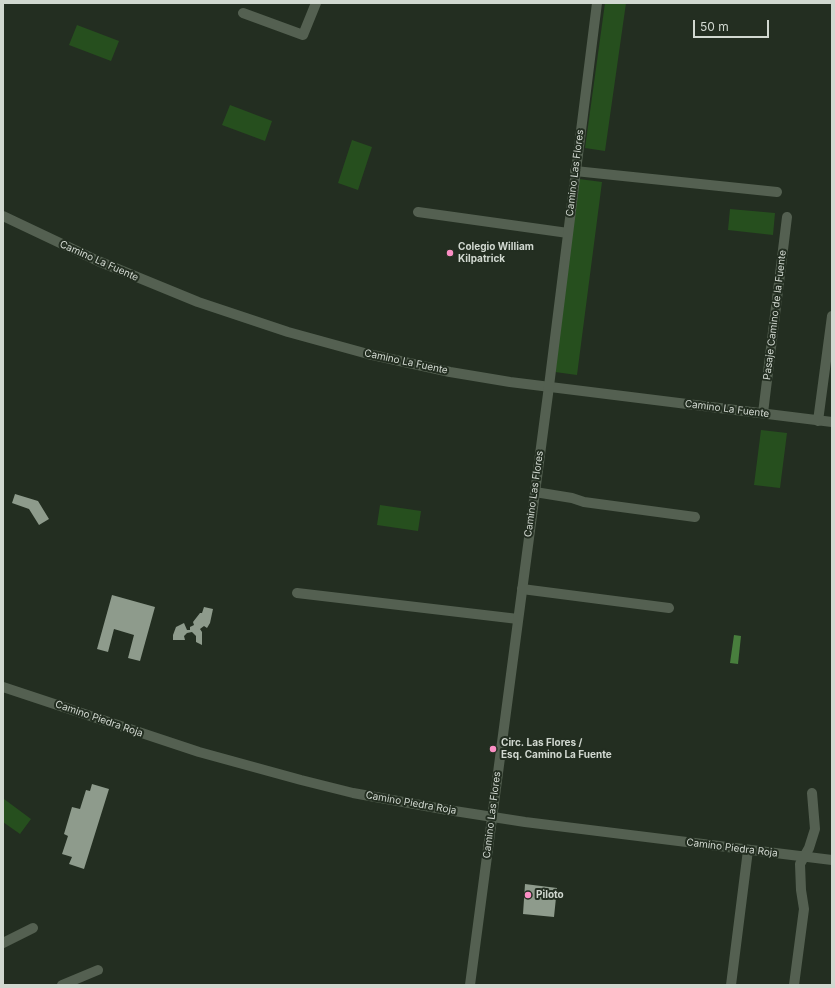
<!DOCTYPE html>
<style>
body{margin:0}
#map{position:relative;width:835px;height:988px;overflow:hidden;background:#232e21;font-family:Inter,sans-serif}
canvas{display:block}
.frame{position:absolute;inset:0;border:4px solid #d1d8d0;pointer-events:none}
.scale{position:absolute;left:693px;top:20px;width:76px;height:18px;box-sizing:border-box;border:2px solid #d1d8d0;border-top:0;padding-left:5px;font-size:12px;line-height:14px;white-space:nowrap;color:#d1d8d0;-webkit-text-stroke:3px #232e21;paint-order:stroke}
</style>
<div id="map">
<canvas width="835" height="988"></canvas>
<div class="frame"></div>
<div class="scale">50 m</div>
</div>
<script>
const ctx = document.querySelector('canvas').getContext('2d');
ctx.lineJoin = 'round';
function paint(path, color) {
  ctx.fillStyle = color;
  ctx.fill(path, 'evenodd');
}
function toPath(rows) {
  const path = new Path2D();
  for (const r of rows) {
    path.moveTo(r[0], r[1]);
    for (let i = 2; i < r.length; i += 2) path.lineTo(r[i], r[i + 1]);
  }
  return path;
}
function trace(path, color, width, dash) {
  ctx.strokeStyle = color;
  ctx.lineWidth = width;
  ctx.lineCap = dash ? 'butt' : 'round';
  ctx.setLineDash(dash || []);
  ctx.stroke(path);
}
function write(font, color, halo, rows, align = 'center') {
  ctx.font = font + ' Inter,sans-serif';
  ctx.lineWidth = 4;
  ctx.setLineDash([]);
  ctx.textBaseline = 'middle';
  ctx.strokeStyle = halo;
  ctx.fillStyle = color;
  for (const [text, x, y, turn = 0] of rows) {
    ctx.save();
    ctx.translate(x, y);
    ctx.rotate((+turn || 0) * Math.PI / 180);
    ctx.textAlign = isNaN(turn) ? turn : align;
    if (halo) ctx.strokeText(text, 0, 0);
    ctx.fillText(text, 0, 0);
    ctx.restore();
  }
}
paint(toPath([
 [605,3,626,3,605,151,585,148],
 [77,25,119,41,111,61,69,45],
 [230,105,272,121,265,141,222,125],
 [352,140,372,147,358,190,338,183],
 [579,179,602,182,577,375,555,372],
 [730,209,775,213,773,235,728,230],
 [761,430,787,433,780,488,754,485],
 [380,505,421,511,418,531,377,525],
 [4,799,31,819,20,834,3,822]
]), '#264f1e');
paint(toPath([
 [734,635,741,636,738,664,730,663]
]), '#487e3d');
paint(toPath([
 [15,494,38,501,49,519,39,525,29,509,12,503],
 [112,595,155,607,140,661,128,658,134,635,114,629,108,652,97,649],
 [204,607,213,609,210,623,207,628,204,626,200,629,202,632,202,645,196,642,196,636,192,632,187,633,184,636,185,640,173,640,173,635,176,627,184,623,187,630,190,630,190,627,194,625,193,622,200,613,202,613],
 [92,784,109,789,84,869,69,864,72,857,62,854,68,836,64,834,72,807,80,809,86,790,90,791],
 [525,884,557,888,554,917,523,914]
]), '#8e9b8c');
trace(toPath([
 [243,13,303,35,316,3],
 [575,171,777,192],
 [418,212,568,233],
 [3,216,98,261,198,302,288,332,368,354,450,372,510,382,832,422],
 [763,413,787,217],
 [818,421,832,316],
 [535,492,572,498,584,502,695,517],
 [522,589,669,608],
 [297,593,518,619],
 [3,687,199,752,301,780,353,793,448,810,525,822,832,860],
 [3,943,33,928],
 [62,985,98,970],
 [731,985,748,850],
 [794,985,804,909,801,890,800,864,809,848,815,829,812,793]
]), '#546051', 10);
trace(toPath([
 [470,985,548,394,597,3]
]), '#546051', 10);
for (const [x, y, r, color] of [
 [450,253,4,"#fb8fc4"],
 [493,749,4,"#fb8fc4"],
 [528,895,4,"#fb8fc4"]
]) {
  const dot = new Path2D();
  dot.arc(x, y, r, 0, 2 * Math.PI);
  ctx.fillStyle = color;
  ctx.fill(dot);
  trace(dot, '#232e21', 1.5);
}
write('10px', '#d1d8d0', '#232e21', [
 ["Camino Las Flores",575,173,-83],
 ["Camino La Fuente",99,261,24],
 ["Pasaje Camino de la Fuente",775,315,-83],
 ["Camino La Fuente",406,362,12],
 ["Camino La Fuente",727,409,7],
 ["Camino Las Flores",534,494,-82],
 ["Camino Piedra Roja",99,719,19],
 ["Camino Piedra Roja",411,803,10],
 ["Camino Las Flores",492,815,-83],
 ["Camino Piedra Roja",732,848,7]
]);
write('bold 10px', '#d1d8d0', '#232e21', [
 ["Colegio William",458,247],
 ["Kilpatrick",458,259],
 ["Circ. Las Flores /",501,743],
 ["Esq. Camino La Fuente",501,755],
 ["Piloto",536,895]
], 'left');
</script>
